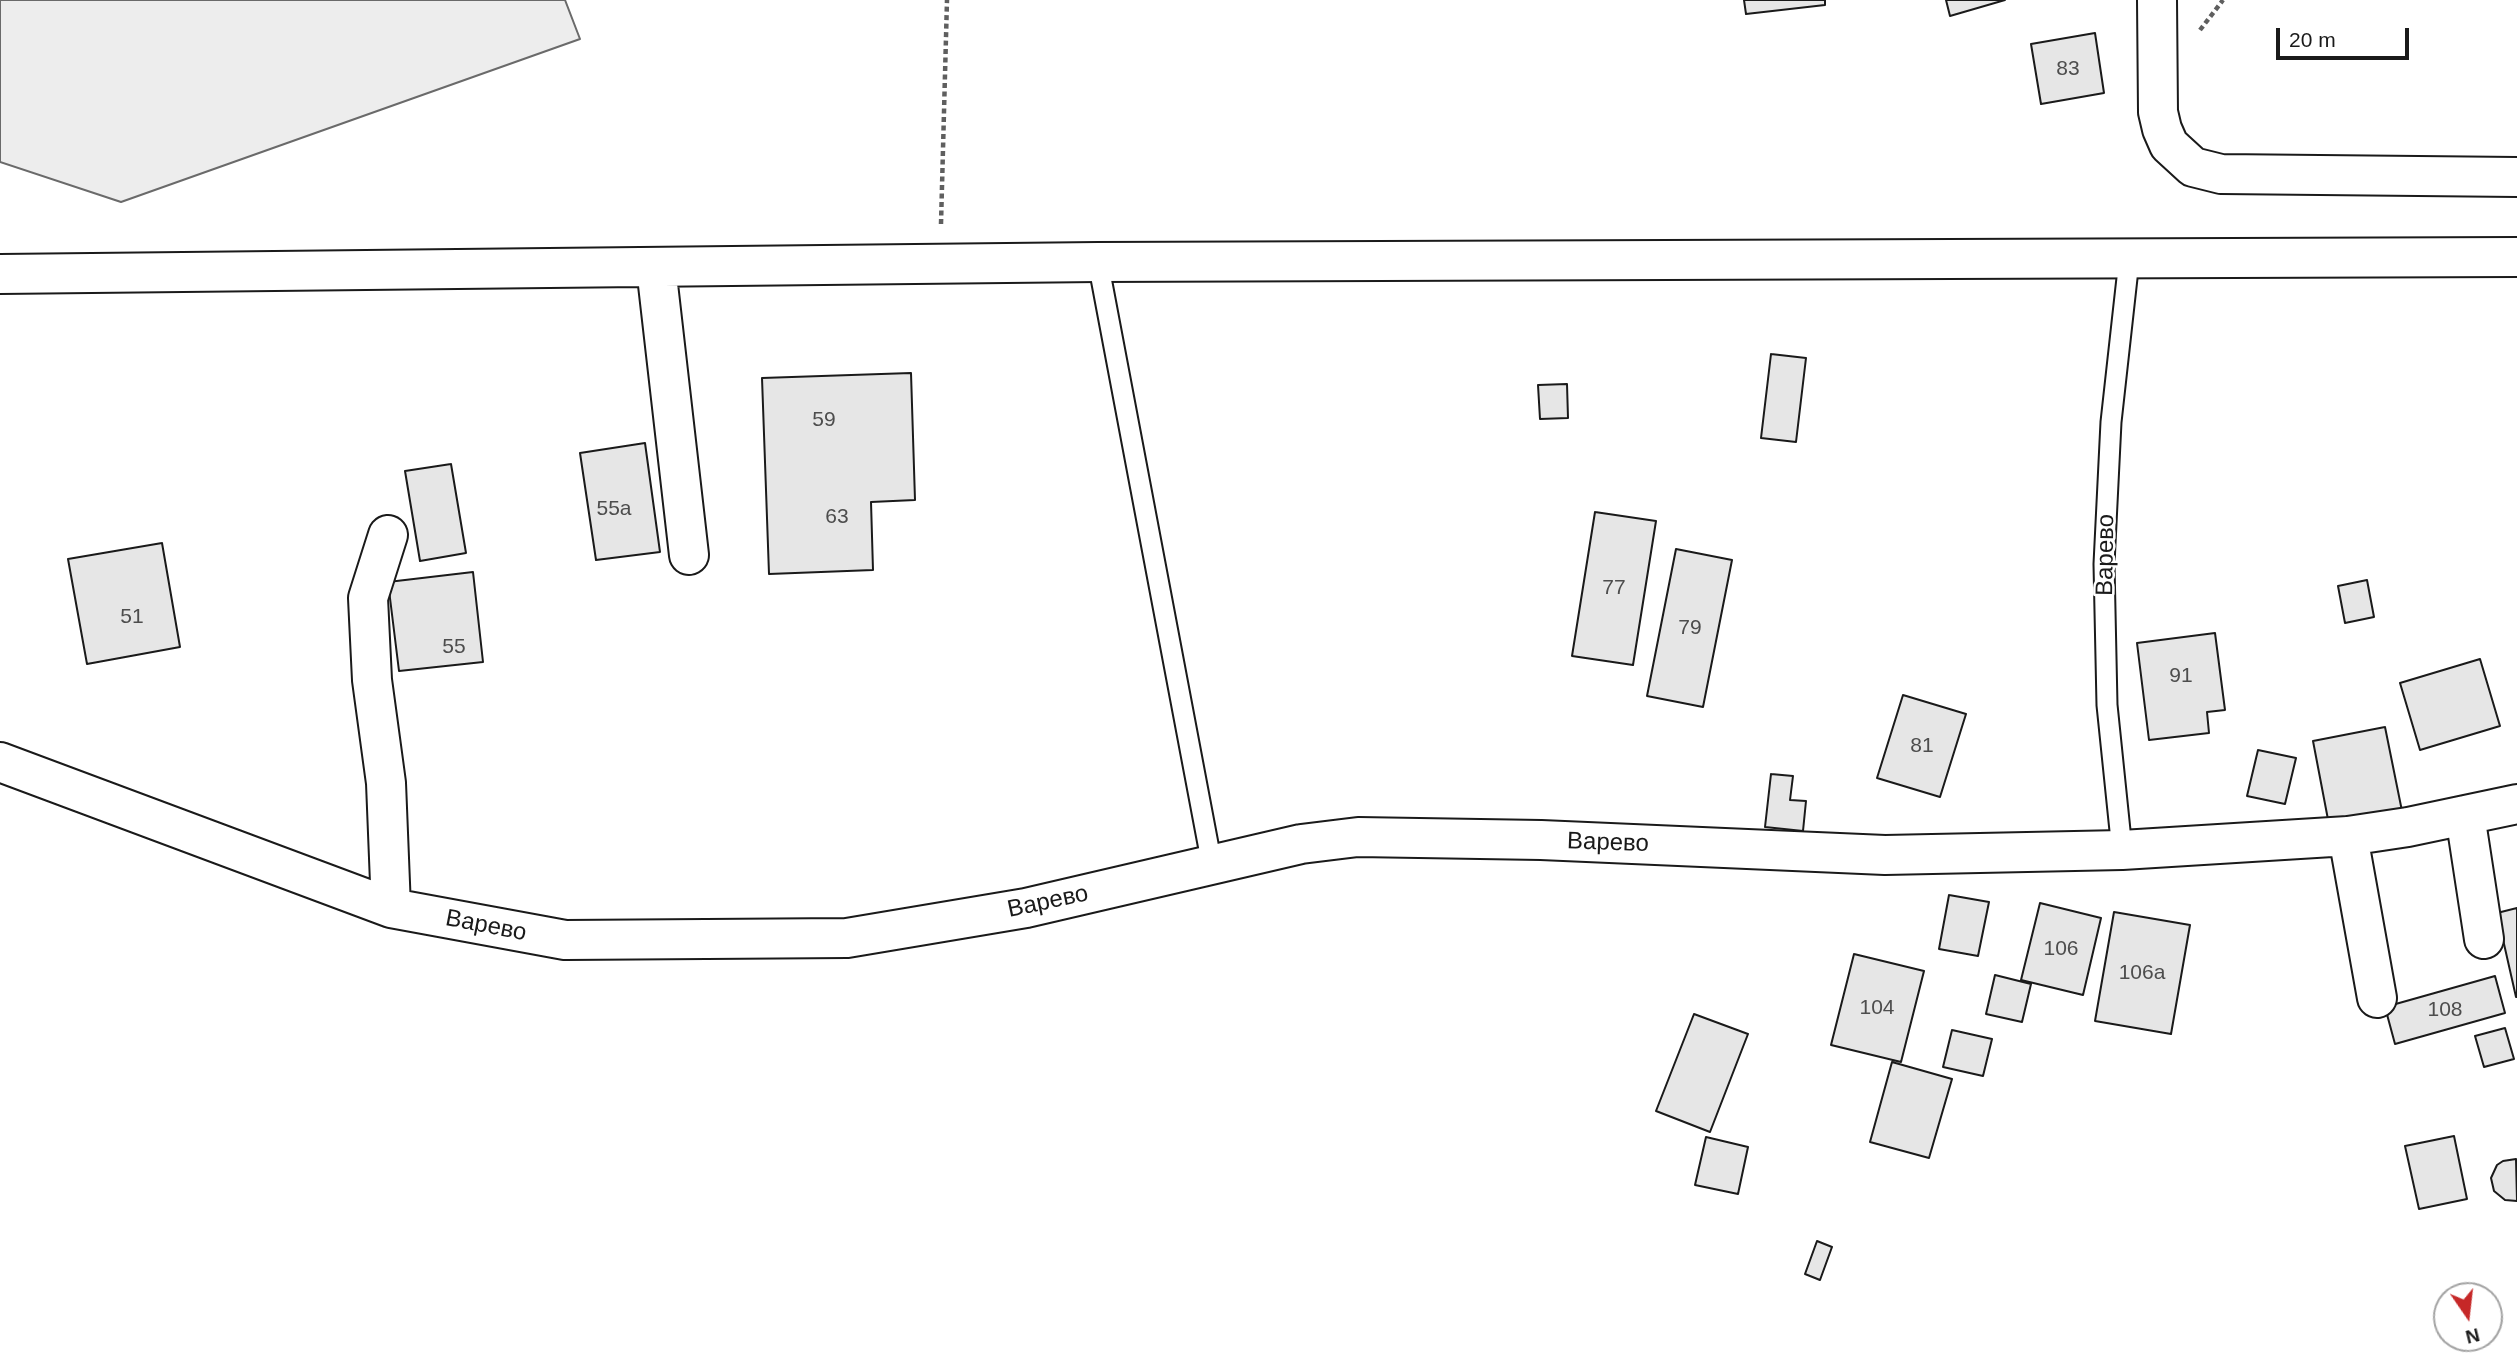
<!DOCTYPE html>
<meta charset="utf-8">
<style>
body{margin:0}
#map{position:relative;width:2517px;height:1366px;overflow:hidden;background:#fff;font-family:Helvetica,sans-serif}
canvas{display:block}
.north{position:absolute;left:2433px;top:1282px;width:70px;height:70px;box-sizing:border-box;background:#fff;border:2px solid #a3a3a3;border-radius:50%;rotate:166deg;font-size:19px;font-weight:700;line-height:28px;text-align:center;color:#1a1a1a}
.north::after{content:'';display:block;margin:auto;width:24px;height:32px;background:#c62828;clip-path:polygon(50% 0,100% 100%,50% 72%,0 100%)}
.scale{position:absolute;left:2276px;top:28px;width:133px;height:32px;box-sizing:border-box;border:4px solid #1a1a1a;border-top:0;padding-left:9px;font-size:21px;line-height:24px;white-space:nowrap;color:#1a1a1a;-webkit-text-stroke:5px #fff;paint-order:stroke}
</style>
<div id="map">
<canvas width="2517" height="1366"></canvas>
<div class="north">N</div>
<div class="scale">20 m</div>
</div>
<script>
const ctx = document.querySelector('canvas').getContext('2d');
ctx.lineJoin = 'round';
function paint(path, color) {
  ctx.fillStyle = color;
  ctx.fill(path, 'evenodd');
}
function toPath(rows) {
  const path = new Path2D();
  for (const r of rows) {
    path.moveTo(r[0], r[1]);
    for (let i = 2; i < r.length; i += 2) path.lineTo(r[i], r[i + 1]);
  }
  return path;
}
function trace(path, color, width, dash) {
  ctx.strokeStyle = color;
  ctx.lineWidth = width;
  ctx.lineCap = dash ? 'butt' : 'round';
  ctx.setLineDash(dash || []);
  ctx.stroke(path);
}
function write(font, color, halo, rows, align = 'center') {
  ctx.font = font + ' Helvetica,sans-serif';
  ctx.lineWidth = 5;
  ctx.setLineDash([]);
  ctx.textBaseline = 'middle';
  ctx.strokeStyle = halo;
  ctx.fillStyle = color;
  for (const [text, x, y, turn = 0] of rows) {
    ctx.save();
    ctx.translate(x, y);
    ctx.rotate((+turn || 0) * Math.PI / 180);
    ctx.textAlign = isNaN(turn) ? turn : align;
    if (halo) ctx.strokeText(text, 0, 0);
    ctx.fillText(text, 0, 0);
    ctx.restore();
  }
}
const built = toPath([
 [0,0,565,0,580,39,121,202,0,162,0,0]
]);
paint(built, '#ededed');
trace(built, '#6a6a6a', 2);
const building = toPath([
 [1744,0,1825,0,1825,5,1746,14,1744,0],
 [1946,0,2005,0,1950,16,1946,0],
 [2095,33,2104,93,2041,104,2031,44,2095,33],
 [1771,354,1806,358,1796,442,1761,438,1771,354],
 [911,373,915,500,871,502,873,570,769,574,762,378,911,373],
 [1567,384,1568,418,1540,419,1538,385,1567,384],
 [645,443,660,552,596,560,580,453,645,443],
 [451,464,466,553,420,561,405,471,451,464],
 [1595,512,1656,521,1633,665,1572,656,1595,512],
 [162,543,180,647,87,664,68,559,162,543],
 [1676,549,1732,560,1703,707,1647,696,1676,549],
 [473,572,483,662,399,671,388,582,473,572],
 [2367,580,2374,617,2345,623,2338,586,2367,580],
 [2215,633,2225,710,2207,712,2209,733,2149,740,2137,643,2215,633],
 [2480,659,2500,726,2420,750,2400,683,2480,659],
 [1903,695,1966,714,1940,797,1877,778,1903,695],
 [2385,727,2403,816,2330,830,2313,741,2385,727],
 [2258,750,2296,758,2285,804,2247,796,2258,750],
 [1771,774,1793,776,1790,800,1806,801,1803,831,1765,827,1771,774],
 [1949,895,1989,902,1978,956,1939,949,1949,895],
 [2040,903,2101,918,2083,995,2021,980,2040,903],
 [2517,908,2517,997,2516,997,2497,913,2517,908],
 [2114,912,2190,925,2171,1034,2095,1021,2114,912],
 [1854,954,1924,971,1901,1062,1831,1045,1854,954],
 [1995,975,2031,984,2022,1022,1986,1014,1995,975],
 [2495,976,2505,1013,2395,1044,2385,1007,2495,976],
 [1694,1014,1748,1034,1710,1132,1656,1111,1694,1014],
 [2505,1028,2514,1059,2484,1067,2475,1036,2505,1028],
 [1952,1030,1992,1039,1983,1076,1943,1067,1952,1030],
 [1892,1062,1952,1079,1929,1158,1870,1142,1892,1062],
 [2454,1136,2467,1199,2419,1209,2405,1146,2454,1136],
 [1706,1137,1748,1147,1738,1194,1695,1185,1706,1137],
 [2516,1159,2517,1201,2505,1200,2494,1191,2491,1178,2497,1165,2503,1161,2516,1159],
 [1817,1241,1832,1247,1820,1280,1805,1274,1817,1241]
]);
paint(building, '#e6e6e6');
trace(building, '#1a1a1a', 2);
const service = toPath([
 [1098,262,1212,865],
 [2122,850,2107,705,2104,564,2111,422,2129,260]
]);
const minor = toPath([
 [2157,0,2158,112,2162,129,2169,145,2193,167,2221,174,2517,177],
 [656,267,689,555],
 [0,274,1098,262,2517,257],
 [388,535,368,598,372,680,386,783,391,908],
 [0,762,391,908,565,940,847,938,1026,908,1301,844,1358,837,1541,840,1885,855,2122,850,2348,836,2408,827,2517,804],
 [2465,815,2484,939],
 [2348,836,2377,998]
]);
trace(service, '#1a1a1a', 23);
trace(minor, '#1a1a1a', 42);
trace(toPath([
 [2200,30,2223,0],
 [941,224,947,0]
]), '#5f5f5f', 4.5, [5, 3.5]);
trace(service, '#fff', 19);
trace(minor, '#fff', 38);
write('21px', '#4d4d4d', null, [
 ["83",2068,69],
 ["59",824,420],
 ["55a",614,509],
 ["63",837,517],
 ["77",1614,588],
 ["51",132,617],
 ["79",1690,628],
 ["55",454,647],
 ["91",2181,676],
 ["81",1922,746],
 ["106",2061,949],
 ["106a",2142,973],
 ["104",1877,1008],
 ["108",2445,1010]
]);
write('24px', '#1a1a1a', '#fff', [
 ["Варево",2106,555,-89],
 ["Варево",1608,843,2],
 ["Варево",1048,902,-12],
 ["Варево",486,926,11]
]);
</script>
